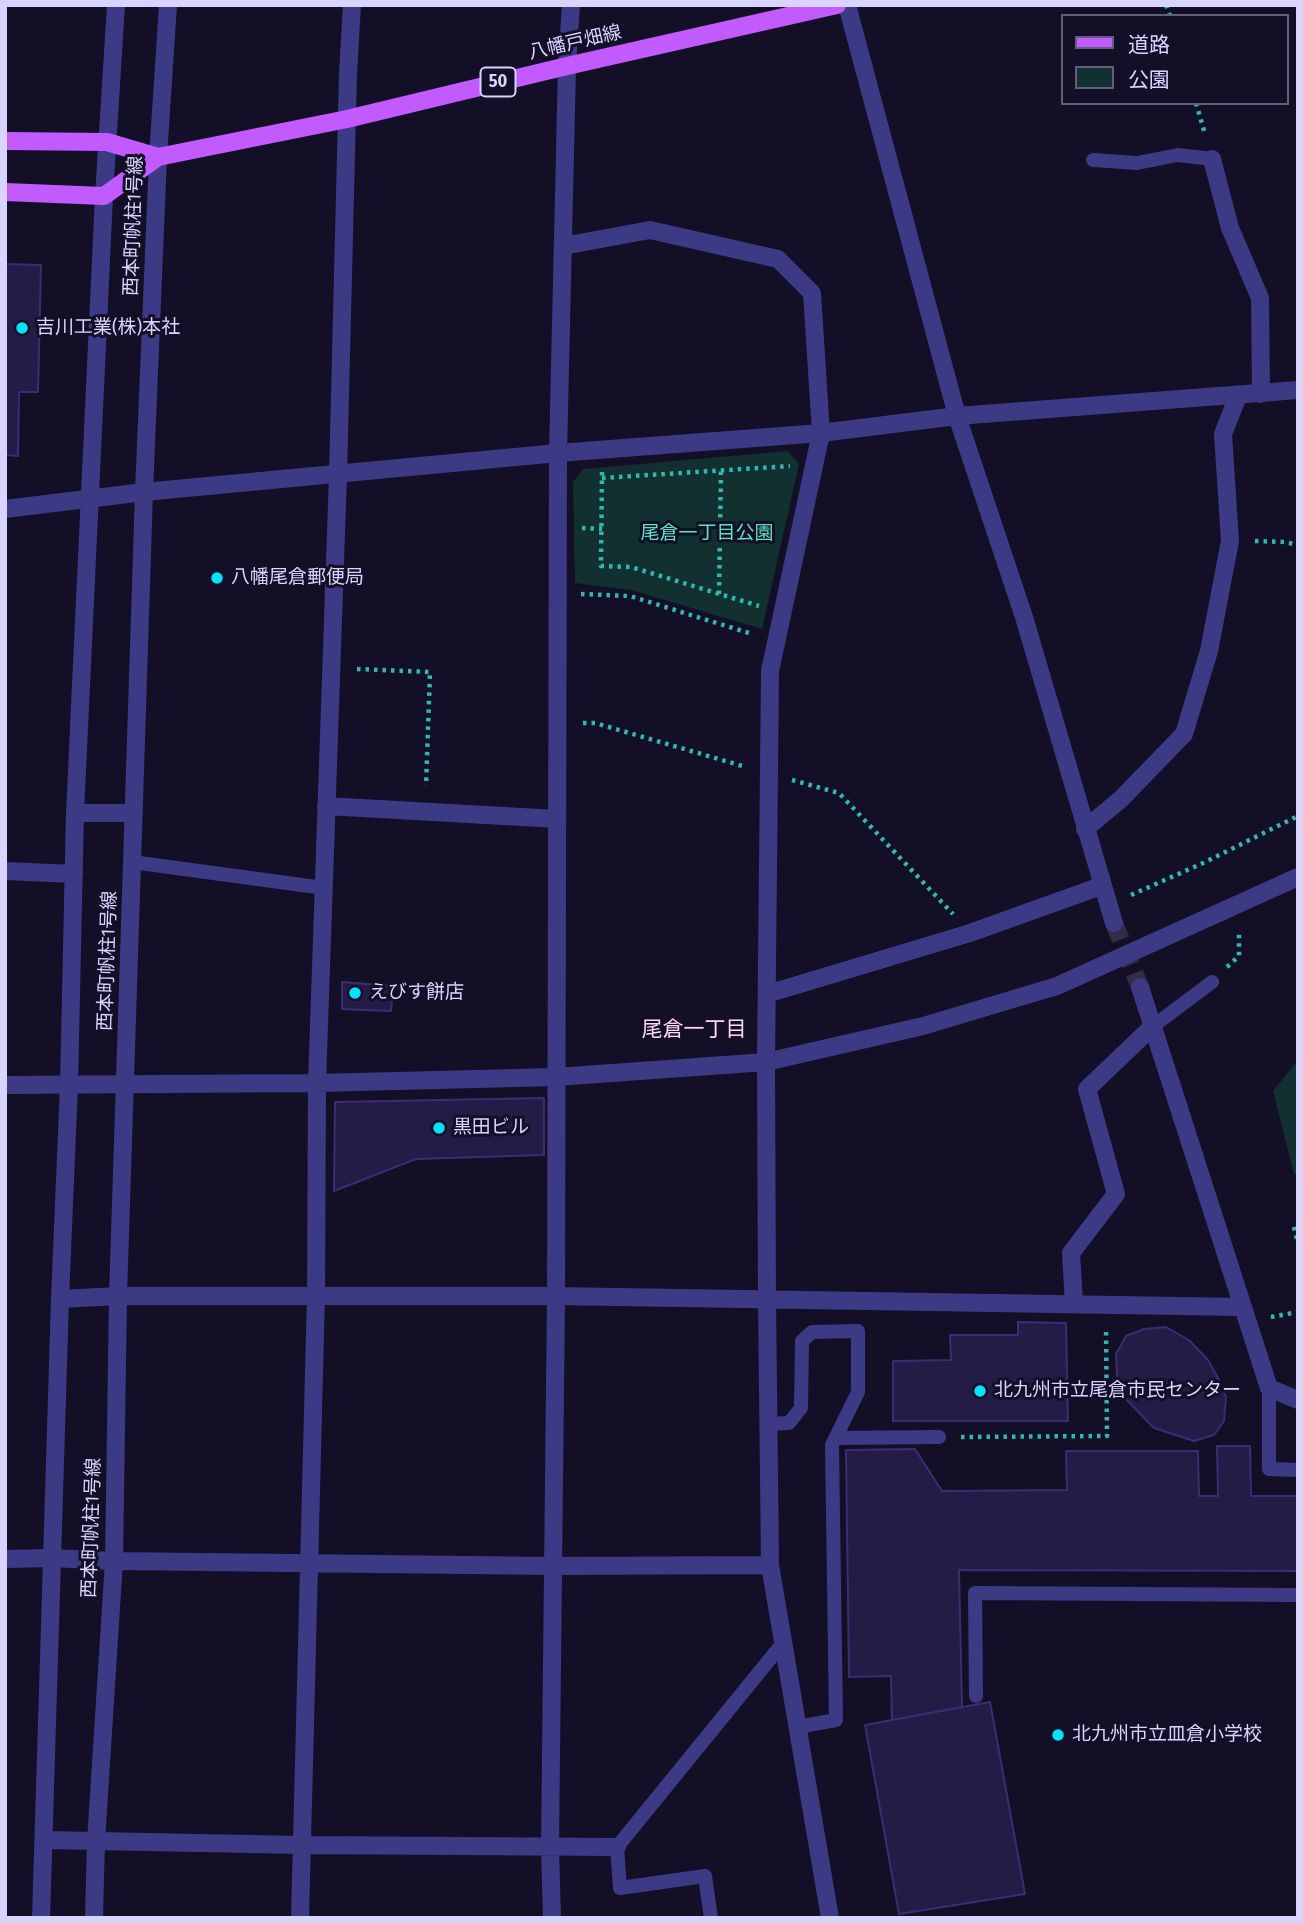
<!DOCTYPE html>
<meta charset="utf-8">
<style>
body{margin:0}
#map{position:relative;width:1303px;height:1923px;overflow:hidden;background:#130f26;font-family:"Fira Sans Condensed","Noto Sans JP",sans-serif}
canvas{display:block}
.frame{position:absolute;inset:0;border:7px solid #d9d4ff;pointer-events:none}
.legend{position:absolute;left:1061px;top:14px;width:228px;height:91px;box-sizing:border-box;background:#130f26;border:2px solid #625e7d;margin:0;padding:9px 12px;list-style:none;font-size:21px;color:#d9d4ff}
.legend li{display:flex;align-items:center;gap:14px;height:35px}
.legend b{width:35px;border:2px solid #625e7d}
</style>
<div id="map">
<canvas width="1303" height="1923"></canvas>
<div class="frame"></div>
<ul class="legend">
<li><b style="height:9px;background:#c25bff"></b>道路</li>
<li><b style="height:19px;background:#12302f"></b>公園</li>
</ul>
</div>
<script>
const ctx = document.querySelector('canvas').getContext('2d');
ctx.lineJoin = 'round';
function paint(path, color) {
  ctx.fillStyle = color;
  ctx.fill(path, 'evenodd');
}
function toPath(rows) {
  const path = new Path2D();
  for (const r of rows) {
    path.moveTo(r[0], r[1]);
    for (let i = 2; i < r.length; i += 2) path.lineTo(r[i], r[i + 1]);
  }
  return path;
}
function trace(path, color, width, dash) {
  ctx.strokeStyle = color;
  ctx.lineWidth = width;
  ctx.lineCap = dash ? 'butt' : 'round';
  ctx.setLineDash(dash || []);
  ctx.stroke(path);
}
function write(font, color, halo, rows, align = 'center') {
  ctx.font = font + ' "Fira Sans Condensed","Noto Sans JP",sans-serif';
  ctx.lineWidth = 6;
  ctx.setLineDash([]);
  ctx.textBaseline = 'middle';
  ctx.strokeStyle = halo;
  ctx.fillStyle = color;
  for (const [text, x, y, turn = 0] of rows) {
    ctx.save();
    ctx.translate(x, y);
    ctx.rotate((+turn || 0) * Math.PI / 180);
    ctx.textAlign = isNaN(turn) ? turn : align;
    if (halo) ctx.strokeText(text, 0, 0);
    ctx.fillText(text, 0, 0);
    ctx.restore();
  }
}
paint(toPath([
 [788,451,799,464,762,629,631,590,575,583,573,482,583,469],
 [1298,1060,1298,1174,1294,1174,1273,1091]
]), '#12302f');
const building = toPath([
 [5,264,41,265,38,392,19,392,18,456,5,455,5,264],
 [342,982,393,986,391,1011,342,1009,342,982],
 [544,1098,544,1155,416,1159,334,1191,335,1102,544,1098],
 [1018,1322,1066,1323,1068,1421,893,1421,893,1361,951,1360,950,1335,1018,1335,1018,1322],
 [1166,1327,1189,1340,1208,1360,1219,1380,1226,1397,1224,1421,1214,1435,1194,1441,1154,1428,1123,1396,1117,1378,1116,1354,1126,1336,1144,1329,1166,1327],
 [1217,1446,1250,1446,1251,1496,1298,1496,1298,1571,959,1570,962,1707,892,1720,891,1676,849,1677,846,1450,915,1449,942,1491,1067,1490,1066,1451,1198,1451,1199,1496,1218,1496,1217,1446],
 [990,1702,1025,1894,899,1914,865,1725,990,1702]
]);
paint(building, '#241b47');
trace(building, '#3b2d73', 2);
trace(toPath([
 [1114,923,1140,987]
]), '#312d47', 18, [18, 9]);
trace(toPath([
 [1166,5,1170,16],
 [1196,103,1205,134],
 [602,472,601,566,631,567,759,606],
 [602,478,790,466],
 [582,528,602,529],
 [1255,541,1285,542,1298,545],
 [581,594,630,596,752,634],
 [719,594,721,471],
 [357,669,430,672,426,786],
 [583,723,595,723,746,767],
 [792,780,839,793,953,914],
 [1131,895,1201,864,1298,816],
 [1227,967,1239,956,1239,931],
 [1294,1227,1298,1244],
 [1271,1317,1298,1312],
 [961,1437,1107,1436,1106,1328]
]), '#2fb8b0', 4.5, [3.5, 5]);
trace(toPath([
 [1093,160,1137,163,1178,155,1212,159],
 [132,862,324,888],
 [1152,1027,1212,982],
 [1269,1388,1269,1469,1298,1470],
 [769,1424,789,1423,801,1408,802,1341,812,1332,858,1331,858,1392,832,1445,836,1720,797,1727],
 [836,1438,939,1437],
 [976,1696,975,1593,1298,1595],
 [711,1918,705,1876,620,1888,617,1847,783,1643]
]), '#3d3a85', 14);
trace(toPath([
 [847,5,957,416,1024,617,1114,923],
 [1212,159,1230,228,1260,298,1261,394],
 [563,246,650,230,778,259,812,293,821,433,770,671,766,1062,767,1300,770,1565,830,1918],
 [5,509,144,492,558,453,821,433,957,416,1298,390],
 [326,806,557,819],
 [1085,829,1121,799,1184,734,1209,651,1230,541,1223,434,1238,396],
 [5,871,74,874],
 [1140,987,1269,1388,1298,1400],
 [767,994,970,933,1101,886],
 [5,1085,317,1083,556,1077,766,1062,923,1026,1057,986,1298,877],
 [60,1299,118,1296,556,1296,1241,1307],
 [1074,1304,1071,1253,1116,1194,1087,1089,1152,1027],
 [5,1559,51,1558,114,1561,554,1566,770,1565],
 [45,1840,301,1845,617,1847],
 [300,1918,316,1295,317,1083,338,475,348,73,352,5],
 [552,1918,550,1848,556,1296,558,453,567,66,571,5]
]), '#3d3a85', 18);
trace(toPath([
 [75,813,134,813],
 [41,1918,60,1299,69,1085,75,813,104,196,116,5],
 [94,1918,96,1841,114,1561,118,1296,144,492,158,157,168,5]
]), '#3d3a85', 18);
trace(toPath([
 [5,141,107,142,158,157],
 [5,192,104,196,158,157,347,119,567,66,837,5]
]), '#c25bff', 18);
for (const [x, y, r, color] of [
 [22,328,7,"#00e5ff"],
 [217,578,7,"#00e5ff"],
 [355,993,7,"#00e5ff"],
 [439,1128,7,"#00e5ff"],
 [980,1391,7,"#00e5ff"],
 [1058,1735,7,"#00e5ff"]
]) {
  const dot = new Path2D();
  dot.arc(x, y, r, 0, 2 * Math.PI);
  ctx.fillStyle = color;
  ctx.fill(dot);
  trace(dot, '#130f26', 2.5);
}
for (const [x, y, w] of [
 [498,82,35]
]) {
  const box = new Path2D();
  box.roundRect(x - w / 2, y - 14.5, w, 29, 5);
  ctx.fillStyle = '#130f26';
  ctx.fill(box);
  trace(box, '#d9d4ff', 2);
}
write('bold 18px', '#d9d4ff', null, [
 ["50",498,82]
]);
write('19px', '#d9d4ff', '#130f26', [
 ["八幡戸畑線",575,43,-13],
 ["西本町帆柱1号線",134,226,-88],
 ["西本町帆柱1号線",108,961,-88],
 ["西本町帆柱1号線",92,1528,-88]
]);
write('19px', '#d9d4ff', '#130f26', [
 ["吉川工業(株)本社",36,328],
 ["八幡尾倉郵便局",231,578],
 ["えびす餅店",369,993],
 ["黒田ビル",453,1128],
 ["北九州市立尾倉市民センター",994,1391],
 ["北九州市立皿倉小学校",1072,1735]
], 'left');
write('19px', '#5fe0c0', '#130f26', [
 ["尾倉一丁目公園",707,534]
]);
write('21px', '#ffd6f0', '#130f26', [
 ["尾倉一丁目",694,1030]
]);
</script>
